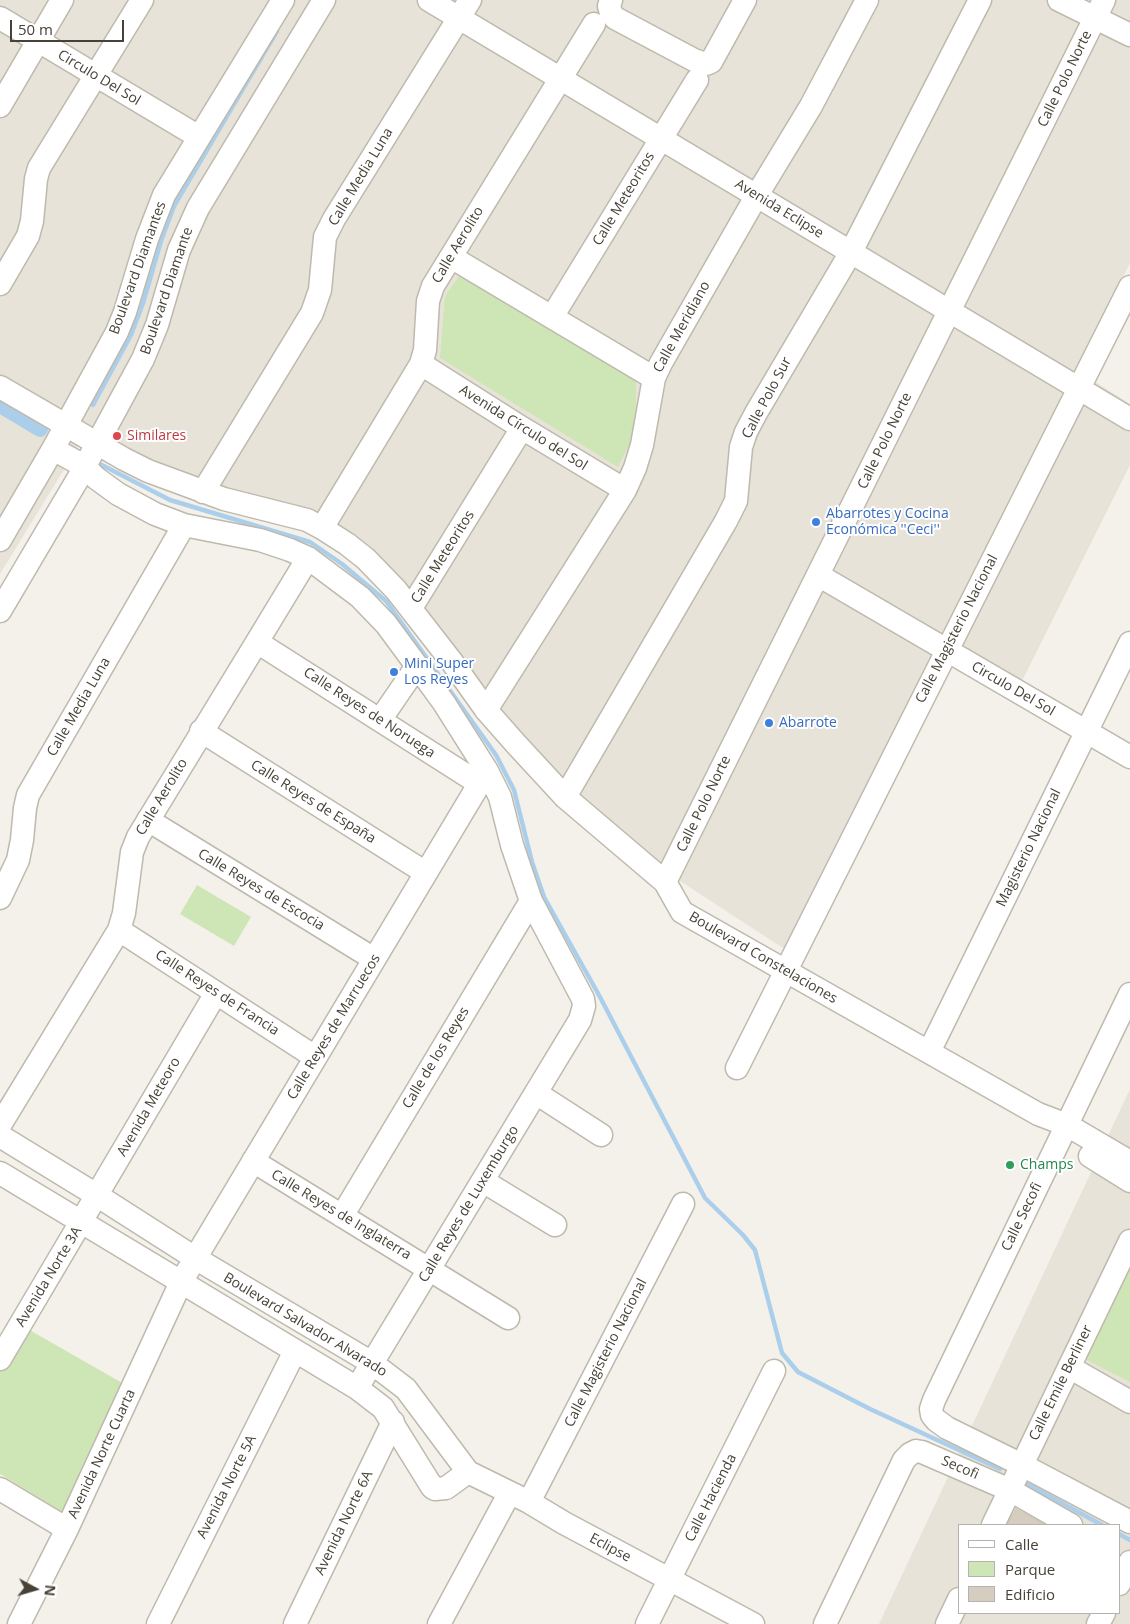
<!DOCTYPE html>
<meta charset="utf-8">
<style>
body{margin:0}
#map{position:relative;width:1130px;height:1624px;overflow:hidden;background:#f4f1ea;font-family:"Open Sans",sans-serif}
canvas{display:block}
.legend{position:absolute;left:958px;top:1524px;width:162px;height:90px;box-sizing:border-box;background:#fff;border:1px solid #b5b3af;margin:0;padding:6px 9px;list-style:none;font-size:15px;color:#474238}
.legend li{display:flex;align-items:center;gap:10px;height:25px}
.legend b{width:25px;border:1px solid #b5b3af}
.north{position:absolute;left:10px;top:1564px;width:50px;height:50px;-webkit-text-stroke:4px #fff;paint-order:stroke;rotate:96deg;font-size:14px;font-weight:700;line-height:20px;text-align:center;color:#474238}
.north::after{content:'';display:block;margin:auto;width:18px;height:22px;background:#474238;clip-path:polygon(50% 0,100% 100%,50% 72%,0 100%)}
.scale{position:absolute;left:10px;top:20px;width:114px;height:22px;box-sizing:border-box;border:2px solid #474238;border-top:0;padding-left:6px;font-size:15px;line-height:18px;white-space:nowrap;color:#474238;-webkit-text-stroke:4px #fff;paint-order:stroke}
</style>
<div id="map">
<canvas width="1130" height="1624"></canvas>
<ul class="legend">
<li><b style="height:6px;background:#fff"></b>Calle</li>
<li><b style="height:14px;background:#cee5b6"></b>Parque</li>
<li><b style="height:14px;background:#d4cdc0"></b>Edificio</li>
</ul>
<div class="north">N</div>
<div class="scale">50 m</div>
</div>
<script>
const ctx = document.querySelector('canvas').getContext('2d');
ctx.lineJoin = 'round';
function paint(path, color) {
  ctx.fillStyle = color;
  ctx.fill(path, 'evenodd');
}
function toPath(rows) {
  const path = new Path2D();
  for (const r of rows) {
    path.moveTo(r[0], r[1]);
    for (let i = 2; i < r.length; i += 2) path.lineTo(r[i], r[i + 1]);
  }
  return path;
}
function trace(path, color, width, dash) {
  ctx.strokeStyle = color;
  ctx.lineWidth = width;
  ctx.lineCap = dash ? 'butt' : 'round';
  ctx.setLineDash(dash || []);
  ctx.stroke(path);
}
function write(font, color, halo, rows, align = 'center') {
  ctx.font = font + ' "Open Sans",sans-serif';
  ctx.lineWidth = 4;
  ctx.setLineDash([]);
  ctx.textBaseline = 'middle';
  ctx.strokeStyle = halo;
  ctx.fillStyle = color;
  for (const [text, x, y, turn = 0] of rows) {
    ctx.save();
    ctx.translate(x, y);
    ctx.rotate((+turn || 0) * Math.PI / 180);
    ctx.textAlign = isNaN(turn) ? turn : align;
    if (halo) ctx.strokeText(text, 0, 0);
    ctx.fillText(text, 0, 0);
    ctx.restore();
  }
}
paint(toPath([
 [0,0,1130,0,1130,263,1077,370,1130,404,1130,465,1019,687,944,641,789,952,602,830,396,598,350,557,301,524,82,440,0,574],
 [1130,1089,1130,1624,879,1624],
 [959,1525,1119,1525,1119,1613,959,1613]
]), '#e7e3d8');
paint(toPath([
 [463,271,636,373,636,431,618,467,440,358,445,296],
 [197,885,251,917,234,946,180,914],
 [1130,1257,1130,1382,1081,1357],
 [26,1328,124,1384,64,1513,0,1474,0,1371]
]), '#cee5b6');
trace(toPath([
 [93,405,131,335,143,303,161,241,174,206,277,31],
 [96,462,170,500,310,542,342,564,386,601,496,755,514,790,532,862,544,897,600,997,705,1198,743,1235,755,1250,782,1353,798,1372,870,1409,1000,1469],
 [1027,1484,1102,1525],
 [1119,1534,1130,1540]
]), '#abcfeb', 4.5);
trace(toPath([
 [0,405,40,429]
]), '#abcfeb', 16);
const building = toPath([
 [1016,1509,1045,1525,1007,1525,1016,1509]
]);
paint(building, '#d4cdc0');
trace(building, '#cfc5b4', 1);
const minor = toPath([
 [429,0,1130,419],
 [611,0,609,6,611,13,615,18,694,60,706,64,711,62,745,0],
 [1059,0,1130,35],
 [0,18,199,137],
 [0,106,62,0],
 [451,257,654,378],
 [0,284,28,236,32,221,36,179,39,168,142,0],
 [552,317,697,80],
 [421,364,522,428,625,490],
 [0,387,124,459,148,471,224,499,307,520,322,528,347,544,366,559,396,590,452,662,486,710,516,744,565,797,665,882,682,912,1038,1114,1067,1125,1130,1162],
 [53,449,84,466,96,478,118,494,155,514,184,525,260,540,290,550,308,558,360,597,386,624,417,666,444,703,487,771,500,797,512,845,531,901,583,999,584,1006,580,1020,357,1388],
 [203,492,312,313,320,290,325,237,334,219,470,0],
 [322,528,421,364,425,350,428,301,433,286,594,24],
 [0,540,53,449,117,332,125,312,147,239,164,195,283,0],
 [818,575,1130,757],
 [411,608,522,428],
 [0,611,79,477,143,359,157,325,179,250,198,208,324,0],
 [257,642,480,784],
 [486,710,625,490,635,468,642,445,654,378,661,363,757,195,811,106,867,0],
 [380,720,417,666],
 [201,731,426,873],
 [565,797,726,521,736,501,741,447,746,432,756,413,851,252,980,0],
 [148,820,374,959],
 [665,882,1104,0],
 [0,898,18,860,22,840,25,808,28,795,184,525],
 [119,930,315,1057],
 [1130,994,934,1400,931,1409,932,1415,936,1420,947,1428,1022,1465,1130,1522],
 [929,1052,1130,643],
 [737,1068,1130,287],
 [536,1093,601,1135],
 [0,1125,119,930,124,913,132,852,138,837,257,642,308,558],
 [0,1136,98,1196,195,1258,372,1363,406,1389,468,1472,529,1502,564,1523,753,1624],
 [1090,1156,1130,1181],
 [253,1161,508,1318],
 [0,1173,357,1388,383,1408,432,1487,435,1489,446,1488,468,1472],
 [483,1181,555,1225],
 [342,1216,531,901],
 [0,1359,216,993],
 [1069,1367,1130,1402],
 [0,1489,67,1529],
 [529,1502,683,1204],
 [993,1525,1130,1241],
 [1119,1584,1130,1562],
 [19,1624,67,1529,181,1282,487,771],
 [158,1624,295,1351],
 [295,1624,393,1422],
 [439,1624,509,1494],
 [647,1624,774,1371],
 [825,1624,904,1460,910,1454,916,1451,922,1452,1010,1490,1071,1525],
 [947,1624,959,1599],
 [1098,1624,1104,1613]
]);
trace(minor, '#bfb9ad', 25);
trace(minor, '#fff', 22);
for (const [x, y, r, color] of [
 [117,436,5,"#e0444e"],
 [816,522,5,"#3f7fe0"],
 [394,672,5,"#3f7fe0"],
 [769,723,5,"#3f7fe0"],
 [1010,1165,5,"#2e9e5b"]
]) {
  const dot = new Path2D();
  dot.arc(x, y, r, 0, 2 * Math.PI);
  ctx.fillStyle = color;
  ctx.fill(dot);
  trace(dot, '#fff', 2);
}
write('14px', '#474238', '#fff', [
 ["Circulo Del Sol",99,78,31],
 ["Calle Polo Norte",1065,79,-64],
 ["Calle Media Luna",361,177,-59],
 ["Calle Meteoritos",624,199,-59],
 ["Avenida Eclipse",779,209,31],
 ["Calle Aerolito",458,245,-59],
 ["Boulevard Diamantes",138,268,-70],
 ["Boulevard Diamante",167,291,-71],
 ["Calle Meridiano",682,327,-61],
 ["Calle Polo Sur",767,398,-62],
 ["Avenida Círculo del Sol",523,428,32],
 ["Calle Polo Norte",885,441,-64],
 ["Calle Meteoritos",443,557,-58],
 ["Calle Magisterio Nacional",957,629,-63],
 ["Circulo Del Sol",1013,689,30],
 ["Calle Media Luna",79,707,-60],
 ["Calle Reyes de Noruega",369,713,33],
 ["Calle Aerolito",162,797,-59],
 ["Calle Reyes de España",313,802,32],
 ["Calle Polo Norte",704,804,-64],
 ["Magisterio Nacional",1029,848,-64],
 ["Calle Reyes de Escocia",261,890,31],
 ["Boulevard Constelaciones",763,958,30],
 ["Calle Reyes de Francia",217,993,33],
 ["Calle Reyes de Marruecos",334,1027,-59],
 ["Calle de los Reyes",436,1058,-59],
 ["Avenida Meteoro",149,1107,-60],
 ["Calle Reyes de Luxemburgo",469,1204,-59],
 ["Calle Reyes de Inglaterra",341,1215,31],
 ["Calle Secofi",1022,1217,-64],
 ["Avenida Norte 3A",49,1277,-59],
 ["Boulevard Salvador Alvarado",305,1325,31],
 ["Calle Magisterio Nacional",606,1353,-63],
 ["Calle Emile Berliner",1061,1383,-64],
 ["Avenida Norte Cuarta",102,1454,-65],
 ["Secofi",960,1468,23],
 ["Avenida Norte 5A",227,1487,-63],
 ["Calle Hacienda",711,1498,-63],
 ["Avenida Norte 6A",344,1523,-64],
 ["Eclipse",610,1548,28]
]);
write('14px', '#be3a42', '#fff', [
 ["Similares",127,436]
], 'left');
write('14px', '#366cbe', '#fff', [
 ["Abarrotes y Cocina",826,514],
 ["Económica ''Ceci''",826,530],
 ["Mini Super",404,664],
 ["Los Reyes",404,680],
 ["Abarrote",779,723]
], 'left');
write('14px', '#27864d', '#fff', [
 ["Champs",1020,1165]
], 'left');
</script>
